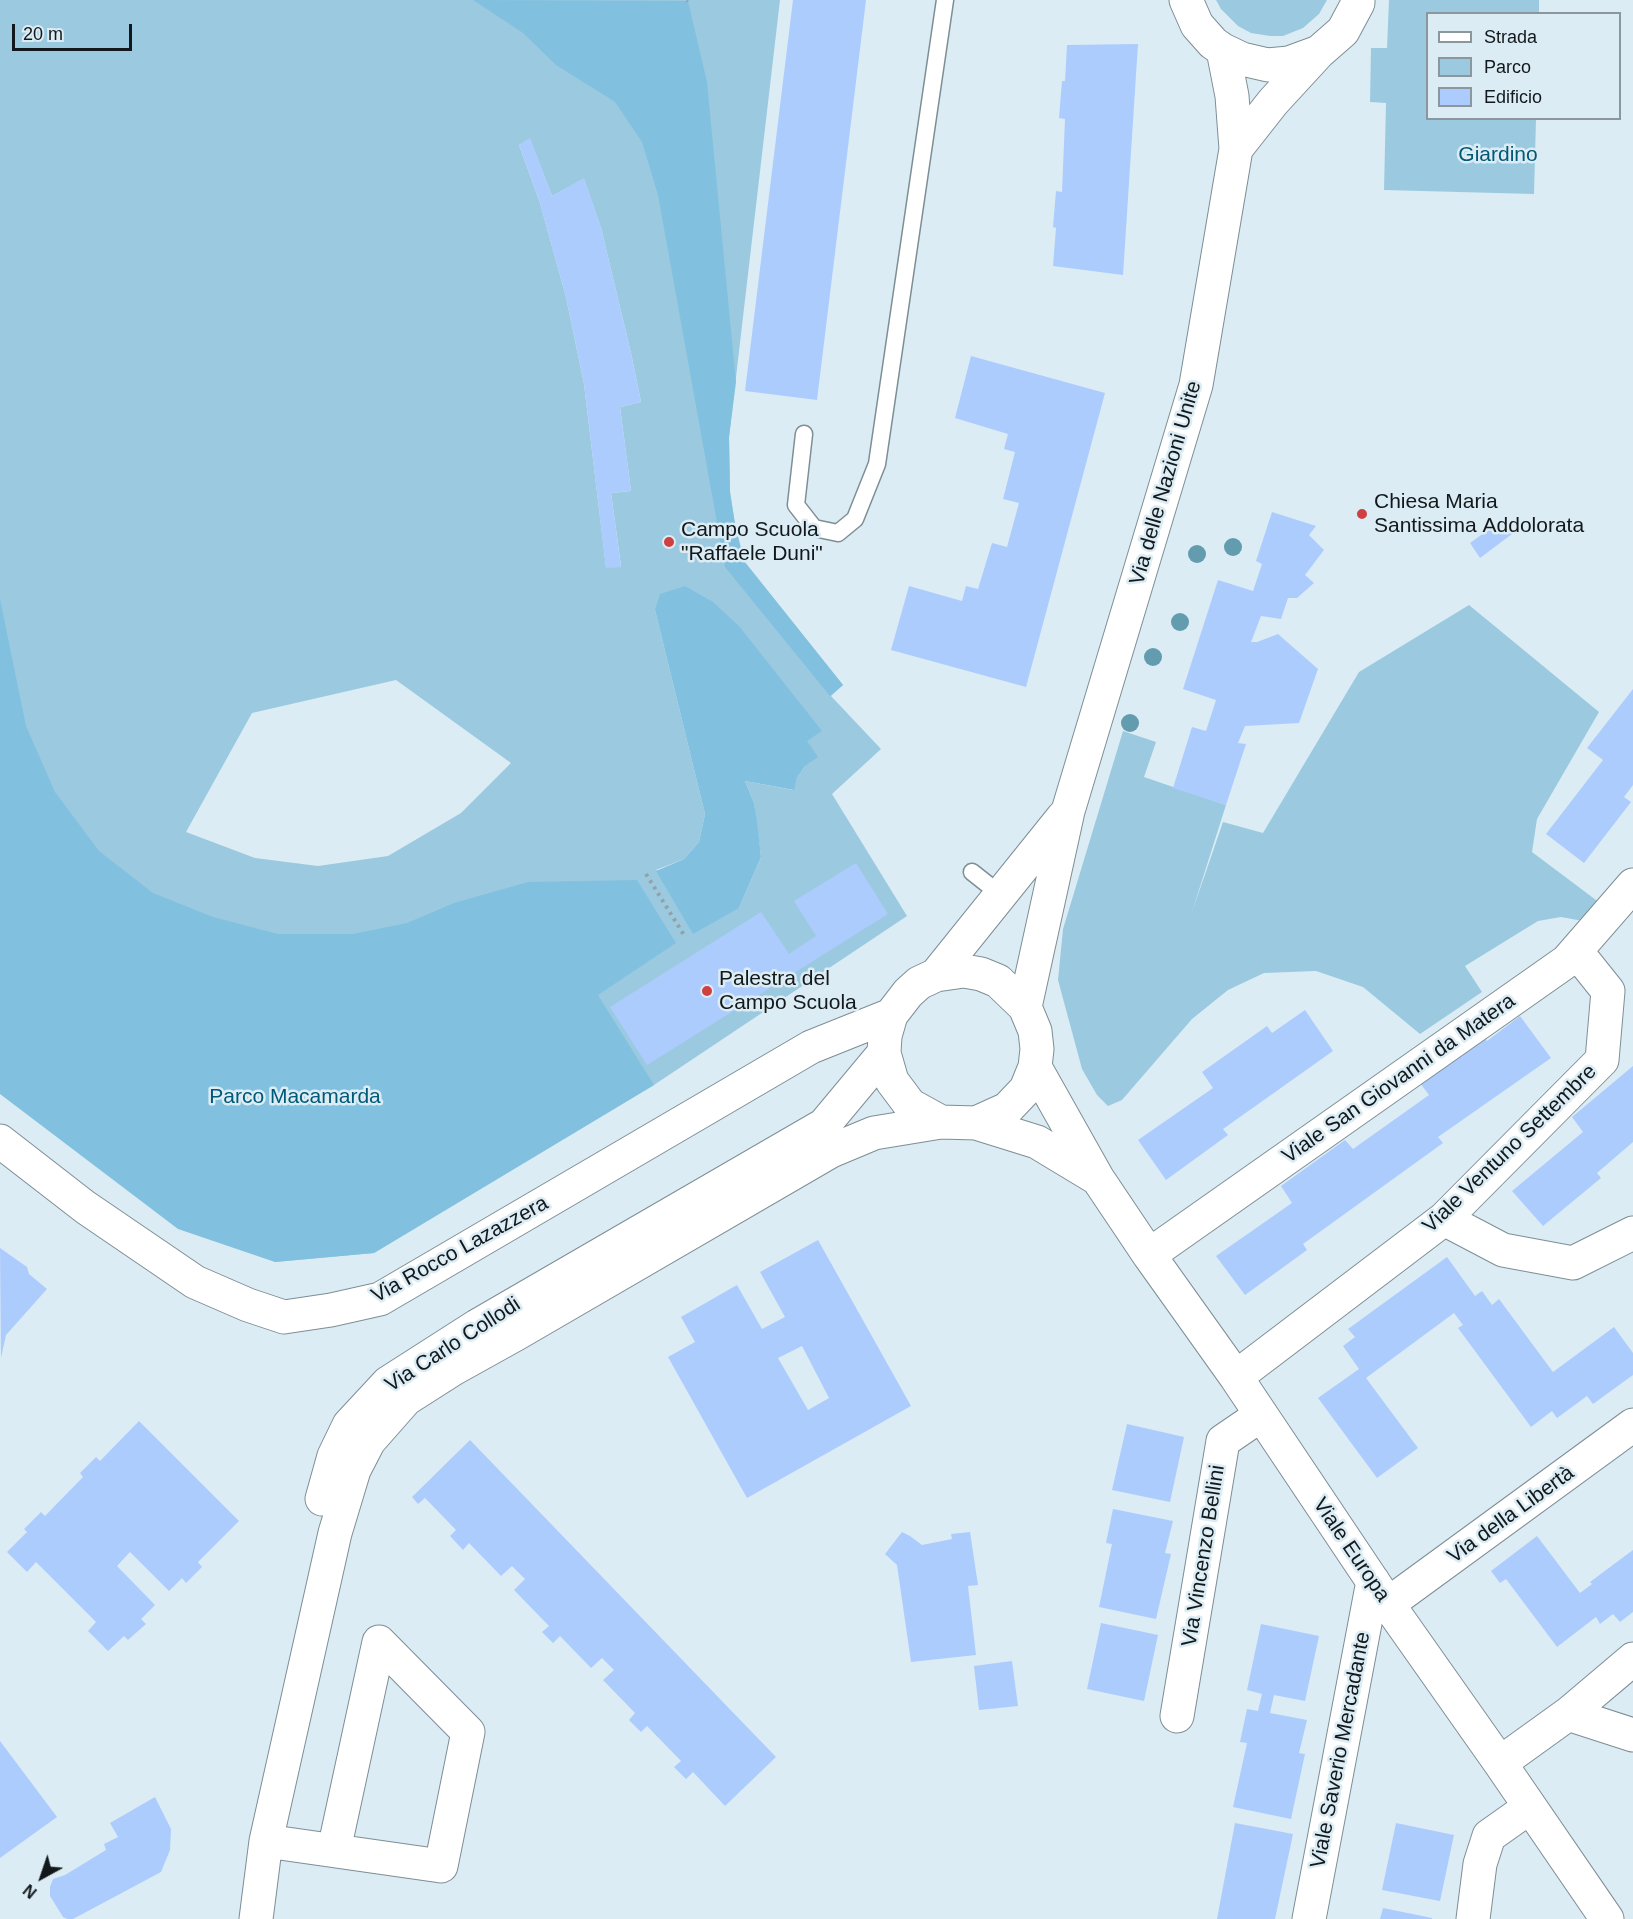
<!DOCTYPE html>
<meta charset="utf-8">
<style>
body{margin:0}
#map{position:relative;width:1633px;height:1919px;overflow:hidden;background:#dbecf4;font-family:Helvetica,sans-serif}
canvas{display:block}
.legend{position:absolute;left:1426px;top:12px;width:195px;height:108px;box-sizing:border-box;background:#dbecf4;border:2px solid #8b979d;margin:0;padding:8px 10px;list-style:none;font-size:18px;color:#12181b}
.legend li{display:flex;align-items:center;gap:12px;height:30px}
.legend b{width:30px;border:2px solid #8b979d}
.north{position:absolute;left:12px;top:1847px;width:60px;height:60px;-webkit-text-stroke:4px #dbecf4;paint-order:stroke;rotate:220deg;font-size:16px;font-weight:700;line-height:24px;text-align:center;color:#12181b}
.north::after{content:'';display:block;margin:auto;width:21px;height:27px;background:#12181b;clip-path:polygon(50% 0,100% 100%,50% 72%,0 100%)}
.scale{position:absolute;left:12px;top:24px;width:120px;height:27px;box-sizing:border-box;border:3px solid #12181b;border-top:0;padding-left:8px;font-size:18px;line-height:21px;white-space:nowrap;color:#12181b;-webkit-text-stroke:4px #dbecf4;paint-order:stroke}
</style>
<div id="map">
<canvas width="1633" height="1919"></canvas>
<ul class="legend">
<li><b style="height:8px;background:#fff"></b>Strada</li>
<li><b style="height:16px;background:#9bcae0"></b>Parco</li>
<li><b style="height:16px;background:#adccfe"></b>Edificio</li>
</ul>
<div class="north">N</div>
<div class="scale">20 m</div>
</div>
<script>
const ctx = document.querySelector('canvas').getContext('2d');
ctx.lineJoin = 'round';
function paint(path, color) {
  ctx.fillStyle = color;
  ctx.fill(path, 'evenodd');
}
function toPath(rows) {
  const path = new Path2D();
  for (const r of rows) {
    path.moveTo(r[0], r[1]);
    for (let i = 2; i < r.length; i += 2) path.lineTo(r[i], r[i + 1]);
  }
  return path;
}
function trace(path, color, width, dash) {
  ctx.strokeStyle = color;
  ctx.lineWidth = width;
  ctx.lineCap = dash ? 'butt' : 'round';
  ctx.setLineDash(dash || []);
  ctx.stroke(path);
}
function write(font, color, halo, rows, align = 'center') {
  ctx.font = font + ' Helvetica,sans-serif';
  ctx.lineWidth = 5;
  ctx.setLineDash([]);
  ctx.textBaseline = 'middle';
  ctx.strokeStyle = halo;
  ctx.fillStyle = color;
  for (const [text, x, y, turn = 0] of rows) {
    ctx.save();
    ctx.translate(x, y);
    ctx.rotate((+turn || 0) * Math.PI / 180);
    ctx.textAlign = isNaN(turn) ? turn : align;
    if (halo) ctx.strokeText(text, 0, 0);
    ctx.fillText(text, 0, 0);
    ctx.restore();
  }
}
paint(toPath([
 [0,0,780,0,729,437,730,492,735,524,744,561,843,685,831,696,881,749,832,794,907,916,654,1085,374,1253,275,1262,0,1093],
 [530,139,552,196,584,179,601,228,631,353,641,402,620,407,631,491,611,493,621,566,606,567,584,384,566,297,540,203,519,145],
 [655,610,805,766,797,778,793,790,745,781,754,803,761,857,739,908,656,870,684,859,699,842,705,814],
 [396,680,511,763,461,813,388,856,318,866,255,858,186,832,252,713],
 [1216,0,1327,0,1319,14,1303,28,1283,36,1270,36,1251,33,1238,26,1221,9],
 [1389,0,1539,0,1539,13,1428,14,1428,118,1536,119,1534,194,1384,190,1386,103,1370,102,1371,48,1387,48],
 [1469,605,1599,712,1537,819,1532,852,1600,903,1583,921,1561,917,1538,921,1465,966,1482,992,1420,1034,1363,987,1316,971,1264,973,1228,990,1192,1019,1122,1100,1108,1106,1097,1095,1082,1069,1058,980,1063,929,1123,731,1156,742,1144,777,1226,805,1192,912,1223,822,1263,833,1359,672]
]), '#9bcae0');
paint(toPath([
 [473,0,688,1,707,82,736,382,729,437,730,492,735,524,744,561,843,685,830,696,725,567,658,195,642,142,615,102,556,65,523,33],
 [685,586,713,602,739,626,822,731,807,741,818,757,805,766,797,778,794,790,745,781,754,803,757,821,761,857,739,908,693,934,656,871,684,859,699,842,705,814,655,610,660,594],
 [0,599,26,726,55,792,99,851,153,893,213,917,278,934,353,934,407,923,454,903,528,882,637,880,676,943,598,995,654,1085,374,1253,275,1262,178,1229,0,1094]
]), '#81c1df');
paint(toPath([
 [793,0,866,0,817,400,745,391],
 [1138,44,1123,275,1053,266,1056,228,1053,227,1056,191,1062,192,1065,119,1059,118,1062,81,1065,81,1067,45],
 [530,138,552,196,584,178,601,228,631,353,641,402,620,407,631,491,611,493,621,567,606,568,584,384,566,297,540,203,519,145],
 [971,356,1105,393,1026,687,891,650,909,586,962,601,966,586,978,589,992,543,1007,547,1019,503,1003,499,1015,452,1004,449,1008,434,955,418],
 [1272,512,1316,526,1309,535,1324,550,1305,575,1314,583,1297,598,1288,598,1281,619,1261,616,1251,642,1257,642,1278,634,1318,669,1299,723,1245,726,1238,743,1246,744,1226,805,1173,788,1192,727,1206,731,1216,700,1183,689,1218,580,1253,591,1262,564,1256,561],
 [1502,520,1512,534,1480,558,1470,543],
 [1633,689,1633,785,1624,797,1631,802,1584,863,1546,834,1603,760,1587,748],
 [856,863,888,914,647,1065,610,1007,761,912,789,954,816,936,794,901],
 [1305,1010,1333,1051,1223,1129,1228,1135,1166,1180,1138,1140,1213,1088,1202,1072,1267,1026,1272,1033],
 [1520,1016,1551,1058,1438,1137,1443,1143,1303,1244,1307,1250,1245,1295,1216,1256,1292,1203,1281,1186,1345,1140,1353,1149,1429,1095,1417,1079,1483,1034,1487,1041],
 [1633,1066,1633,1142,1597,1173,1601,1178,1543,1226,1512,1191,1583,1132,1572,1117],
 [818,1240,911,1406,747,1498,668,1357,695,1342,681,1317,737,1285,762,1329,785,1317,760,1272],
 [802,1346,829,1398,808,1410,778,1358],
 [0,1248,27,1267,29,1274,47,1289,6,1335,1,1358],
 [1447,1257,1475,1296,1482,1291,1492,1305,1499,1299,1553,1372,1614,1327,1633,1353,1633,1375,1593,1404,1587,1396,1557,1418,1552,1411,1531,1427,1458,1328,1463,1325,1454,1313,1366,1378,1418,1448,1377,1478,1318,1398,1359,1369,1343,1346,1355,1337,1348,1329],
 [139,1421,239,1521,198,1562,202,1567,186,1583,182,1578,169,1591,130,1552,117,1566,155,1605,141,1619,146,1624,128,1640,124,1636,108,1651,88,1631,96,1622,36,1562,27,1572,7,1552,27,1532,24,1529,41,1512,45,1516,83,1477,80,1473,96,1457,100,1461],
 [1127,1424,1184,1437,1170,1502,1112,1490],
 [470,1440,776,1757,725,1806,693,1772,686,1779,674,1767,681,1761,647,1726,641,1732,629,1720,635,1713,603,1680,614,1670,602,1658,591,1668,560,1636,553,1643,542,1632,549,1626,514,1590,525,1579,512,1566,501,1576,469,1543,463,1550,450,1536,456,1530,425,1498,418,1504,412,1497],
 [1113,1509,1173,1521,1165,1553,1171,1554,1156,1619,1099,1607,1112,1544,1106,1543],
 [902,1532,910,1536,922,1545,952,1539,951,1534,970,1532,978,1585,968,1586,976,1655,911,1662,897,1565,885,1554],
 [1537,1536,1580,1593,1592,1584,1590,1582,1633,1550,1633,1612,1620,1622,1613,1614,1600,1624,1596,1617,1557,1647,1506,1579,1500,1583,1491,1571],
 [1101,1623,1158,1635,1144,1701,1087,1689],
 [1261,1624,1319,1636,1305,1701,1274,1695,1270,1713,1307,1720,1299,1753,1305,1754,1291,1819,1233,1807,1247,1743,1240,1742,1247,1709,1258,1711,1262,1694,1247,1690],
 [1012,1661,1018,1706,979,1710,974,1666],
 [0,1741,57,1817,0,1858],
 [155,1797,171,1829,170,1850,161,1872,73,1919,67,1919,63,1917,50,1896,50,1887,53,1879,65,1875,106,1850,104,1844,118,1837,110,1823],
 [1235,1823,1293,1834,1275,1919,1217,1919],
 [1396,1823,1454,1835,1440,1901,1382,1890],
 [1383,1908,1432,1918,1432,1919,1380,1919]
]), '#adccfe');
const lane = toPath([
 [804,434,796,505,814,528,838,533,855,519,877,464,945,0],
 [972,872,1001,895]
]);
const street = toPath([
 [1186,0,1197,25,1213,43,1223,50,1242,59,1268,65,1289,63,1319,52],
 [1236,149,1273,102,1319,52,1343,31,1358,3,1358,0],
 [936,975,1063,817],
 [1025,1007,1068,811,1196,385,1236,149,1232,96,1223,50],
 [1035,1067,1098,1179,1149,1255,1236,1377,1388,1604,1500,1763,1607,1919],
 [976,1123,1007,1109,1026,1089,1035,1067,1037,1049,1035,1031,1025,1007,998,981,981,974,964,971,936,975,919,983,908,993,891,1015,885,1036,884,1053,892,1081,910,1105,941,1122,976,1123,1037,1142,1095,1177],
 [0,1141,85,1207,195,1282,248,1305,284,1317,331,1310,380,1299,811,1047,891,1015],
 [1444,1219,1503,1250,1573,1263,1633,1233],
 [1149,1255,1567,961,1633,885],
 [1236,1377,1444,1219,1602,1060,1608,991,1576,951],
 [322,1499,334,1456,349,1425,388,1383,477,1326,824,1125,884,1053],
 [1388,1604,1633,1425],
 [1568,1714,1633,1735],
 [1177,1716,1223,1441,1261,1415],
 [1500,1763,1568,1714,1633,1659],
 [266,1841,441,1866,468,1732,379,1642,334,1850],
 [256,1919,266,1841,335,1533,354,1470,369,1441,406,1399,453,1369,516,1334,831,1151,874,1133,941,1122],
 [1309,1919,1373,1581],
 [1473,1919,1480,1864,1489,1836,1530,1807]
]);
trace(lane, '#7e8e95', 19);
trace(street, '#7e8e95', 35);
trace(toPath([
 [687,0,688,1],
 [646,874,684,935]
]), '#94a1a7', 4, [3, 4.5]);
trace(lane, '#fff', 16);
trace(street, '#fff', 33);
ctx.fillStyle = '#639baf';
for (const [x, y] of [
 [1233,547],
 [1197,554],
 [1180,622],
 [1153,657],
 [1130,723]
]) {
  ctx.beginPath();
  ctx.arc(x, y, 9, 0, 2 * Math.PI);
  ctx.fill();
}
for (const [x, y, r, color] of [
 [1362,514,6,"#cf4042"],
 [669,542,6,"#cf4042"],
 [707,991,6,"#cf4042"]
]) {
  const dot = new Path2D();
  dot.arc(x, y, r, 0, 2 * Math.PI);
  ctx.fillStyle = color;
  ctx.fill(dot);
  trace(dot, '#dbecf4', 2);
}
write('21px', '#005977', '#dbecf4', [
 ["Giardino",1498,155],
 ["Parco Macamarda",295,1097]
]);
write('21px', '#12181b', '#dbecf4', [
 ["Via delle Nazioni Unite",1166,483,-74],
 ["Viale San Giovanni da Matera",1399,1079,-35],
 ["Viale Ventuno Settembre",1510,1149,-44],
 ["Via Rocco Lazazzera",460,1250,-29],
 ["Via Carlo Collodi",453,1345,-33],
 ["Via della Libertà",1511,1515,-36],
 ["Viale Europa",1351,1550,56],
 ["Via Vincenzo Bellini",1204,1556,-81],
 ["Viale Saverio Mercadante",1341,1750,-79]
]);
write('21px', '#12181b', '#dbecf4', [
 ["Chiesa Maria",1374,502],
 ["Santissima Addolorata",1374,526],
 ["Campo Scuola",681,530],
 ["\"Raffaele Duni\"",681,554],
 ["Palestra del",719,979],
 ["Campo Scuola",719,1003]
], 'left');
</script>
